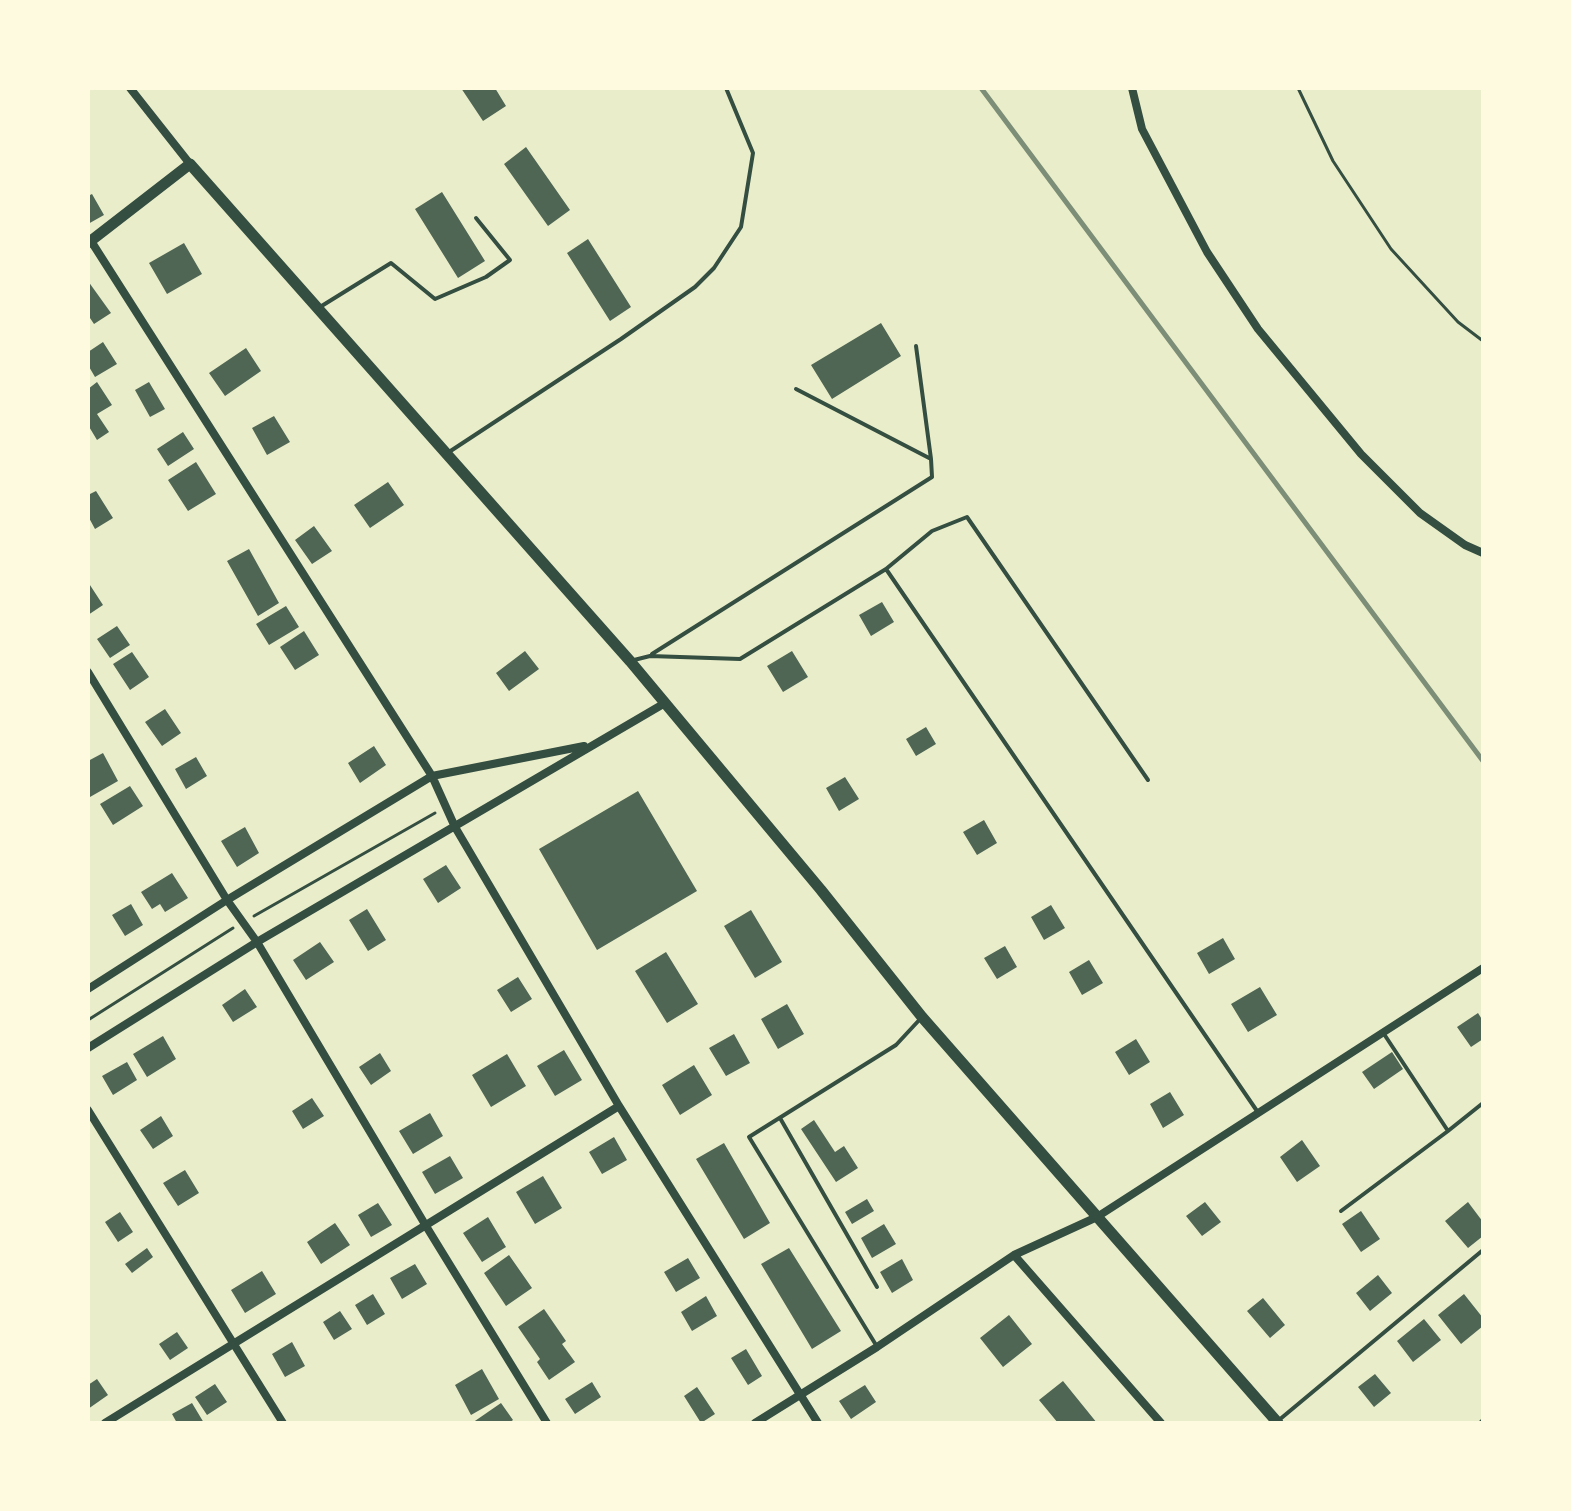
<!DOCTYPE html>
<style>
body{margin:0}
#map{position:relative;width:1571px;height:1511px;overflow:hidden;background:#e9edc9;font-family:"PT Sans",sans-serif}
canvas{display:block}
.frame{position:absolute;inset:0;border:90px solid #fefae0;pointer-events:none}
</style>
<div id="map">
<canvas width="1571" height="1511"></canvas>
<div class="frame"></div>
</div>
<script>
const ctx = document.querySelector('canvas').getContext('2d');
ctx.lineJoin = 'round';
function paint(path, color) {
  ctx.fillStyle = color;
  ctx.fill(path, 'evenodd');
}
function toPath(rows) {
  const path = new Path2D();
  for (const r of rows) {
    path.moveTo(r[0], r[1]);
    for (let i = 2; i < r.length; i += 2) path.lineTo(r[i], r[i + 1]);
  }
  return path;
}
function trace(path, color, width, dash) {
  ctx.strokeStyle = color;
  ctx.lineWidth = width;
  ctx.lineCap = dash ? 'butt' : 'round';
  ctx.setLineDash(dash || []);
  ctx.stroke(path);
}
paint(toPath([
 [461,88,495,88,506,106,483,121],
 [526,147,570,210,548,226,504,164],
 [442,192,485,261,458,278,415,209],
 [92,194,104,215,88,224,88,196],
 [588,239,631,307,610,321,567,253],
 [184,243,202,274,167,294,149,263],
 [88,281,111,313,94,324,88,315],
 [881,323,901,356,832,399,811,365],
 [103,342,117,364,95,377,88,365,88,352],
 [246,348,261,371,225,396,209,373],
 [97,382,112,405,97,414,109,432,97,440,88,425,88,389],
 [149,382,165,409,150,417,135,390],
 [274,416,290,442,267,455,252,428],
 [183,432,194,449,168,466,157,449],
 [196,462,216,494,188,511,168,480],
 [388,482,404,505,370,528,354,505],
 [96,491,113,518,95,529,88,516,88,495],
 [314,526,332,551,312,564,295,540],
 [249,549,279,603,258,616,227,561],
 [88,582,103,605,88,615],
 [882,602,894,622,871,636,859,615],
 [286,606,299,627,269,645,256,624],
 [117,626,130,645,110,658,97,639],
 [304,631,319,655,295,670,280,647],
 [525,651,539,669,509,691,496,673],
 [792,651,808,677,783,692,767,666],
 [132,652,149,677,130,690,113,664],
 [165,709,181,733,162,746,145,722],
 [926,727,936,744,916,756,906,739],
 [374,746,386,765,360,783,348,763],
 [103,753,118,781,90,797,88,761],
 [196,757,207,776,186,789,175,769],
 [845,777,859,799,839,811,826,788],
 [130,786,143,806,113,825,100,804],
 [638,791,697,891,597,950,539,849],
 [984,820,997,843,977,855,963,832],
 [245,827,259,853,237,867,221,841],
 [446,865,461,888,438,903,423,879],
 [172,873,188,898,165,912,160,904,152,909,141,892],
 [131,904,143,925,125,936,112,915],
 [1051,905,1065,928,1044,940,1031,917],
 [367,909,386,940,368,951,349,920],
 [751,910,782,962,755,978,724,926],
 [1223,938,1235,959,1209,974,1197,953],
 [320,942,334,962,306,980,293,960],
 [1005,946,1017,967,997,979,984,958],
 [666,952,698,1004,667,1023,635,971],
 [1089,960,1103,983,1082,995,1069,972],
 [518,977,532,999,511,1012,497,990],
 [1260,987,1277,1015,1248,1032,1231,1004],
 [245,989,257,1007,233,1022,222,1005],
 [787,1004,804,1034,778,1049,761,1019],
 [1478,1013,1483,1021,1483,1039,1471,1047,1457,1027],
 [734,1034,750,1063,726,1076,709,1048],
 [163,1036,176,1059,147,1077,133,1054],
 [1136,1039,1150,1062,1129,1075,1115,1052],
 [564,1050,582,1080,555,1096,537,1066],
 [1392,1052,1403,1069,1374,1089,1362,1072],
 [380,1053,391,1071,371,1085,359,1067],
 [507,1054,526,1086,491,1107,472,1075],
 [127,1062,137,1080,113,1095,102,1076],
 [694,1065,712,1095,680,1115,662,1085],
 [1170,1092,1184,1115,1163,1128,1150,1104],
 [312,1098,324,1116,303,1129,292,1111],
 [430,1113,443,1136,413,1154,399,1131],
 [161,1116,173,1136,153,1149,140,1130],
 [814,1120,835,1152,844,1146,858,1168,836,1182,801,1129],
 [614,1137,627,1160,602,1174,589,1152],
 [1302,1140,1320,1166,1297,1182,1280,1157],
 [724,1143,770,1223,744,1239,696,1159],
 [450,1156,463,1178,435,1194,422,1172],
 [185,1170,199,1193,178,1206,163,1183],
 [543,1176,562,1208,535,1224,516,1192],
 [867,1199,874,1211,852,1224,845,1212],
 [1205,1202,1221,1222,1202,1236,1186,1216],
 [1468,1202,1483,1222,1483,1236,1468,1248,1445,1221],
 [378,1203,392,1225,371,1237,358,1215],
 [1361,1211,1380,1239,1361,1252,1342,1224],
 [120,1212,133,1232,118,1242,105,1222],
 [488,1217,506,1247,482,1262,463,1233],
 [335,1223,350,1245,321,1264,307,1242],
 [884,1224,896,1244,872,1258,861,1238],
 [147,1248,153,1257,132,1273,125,1264],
 [789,1248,841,1331,812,1349,761,1264],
 [509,1255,532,1288,506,1306,484,1273],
 [688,1258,700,1278,676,1292,664,1272],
 [902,1259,913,1280,892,1293,880,1272],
 [415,1264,427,1284,402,1299,390,1278],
 [262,1271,276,1294,245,1313,231,1290],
 [1378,1275,1392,1293,1370,1311,1356,1293],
 [373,1294,385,1314,367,1325,355,1305],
 [1464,1294,1483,1318,1483,1326,1461,1344,1438,1315],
 [706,1296,717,1316,692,1331,681,1312],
 [1263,1298,1285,1325,1270,1338,1247,1311],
 [544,1309,566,1341,562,1344,575,1362,549,1380,537,1362,540,1359,518,1327],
 [340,1311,352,1329,334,1340,323,1322],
 [1009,1315,1032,1344,1003,1367,980,1338],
 [1424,1319,1441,1340,1413,1362,1397,1341],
 [177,1332,188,1348,170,1360,159,1344],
 [292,1342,305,1366,285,1377,272,1354],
 [746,1349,762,1376,748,1385,731,1358],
 [482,1369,499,1399,471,1415,455,1385],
 [1375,1374,1391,1393,1374,1407,1358,1387],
 [97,1379,108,1395,88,1409,88,1385],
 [1063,1381,1097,1423,1058,1423,1039,1400],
 [592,1382,601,1397,575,1414,565,1399],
 [215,1384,227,1402,207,1415,195,1397],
 [865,1385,876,1402,851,1419,839,1401],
 [697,1387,715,1414,701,1423,684,1396],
 [192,1403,204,1423,177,1423,172,1414],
 [501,1403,513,1420,509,1423,472,1423]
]), '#4f6655');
trace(toPath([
 [1298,88,1333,161,1391,249,1458,322,1483,341],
 [254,916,435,813],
 [88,1020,233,928]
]), '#344e41', 3);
trace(toPath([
 [320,307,391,263,435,299,486,277,510,260,476,218],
 [916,346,931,459],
 [449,452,621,339,695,287,714,268,741,227,753,153,726,88],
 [886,569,932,531,967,517,1148,780],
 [652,654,932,477,931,459,796,389],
 [634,660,650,656,740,659,886,569,1257,1111],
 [780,1118,877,1287],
 [1448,1131,1483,1103],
 [1341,1211,1448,1131,1384,1034],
 [876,1345,749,1137,896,1045,922,1017],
 [1279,1420,1483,1250],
 [1480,1423,1483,1420]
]), '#344e41', 4);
trace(toPath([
 [130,88,190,164],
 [1132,88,1142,129,1207,252,1258,329,1361,454,1420,513,1465,545,1483,553],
 [91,241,432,776,455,827,619,1106,818,1423],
 [88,672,227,900,257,942,426,1226,547,1423],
 [88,989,227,900,432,776,584,746],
 [88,1048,257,942,665,703],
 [88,1110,283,1423],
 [1014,1255,1161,1423],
 [105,1423,619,1106],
 [755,1423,877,1347,1014,1255,1097,1217,1483,968]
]), '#344e41', 8);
trace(toPath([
 [88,243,190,164,630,661,821,890,922,1017,1278,1423]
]), '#344e41', 11);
trace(toPath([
 [981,88,1483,761]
]), '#7c8e77', 5);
</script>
